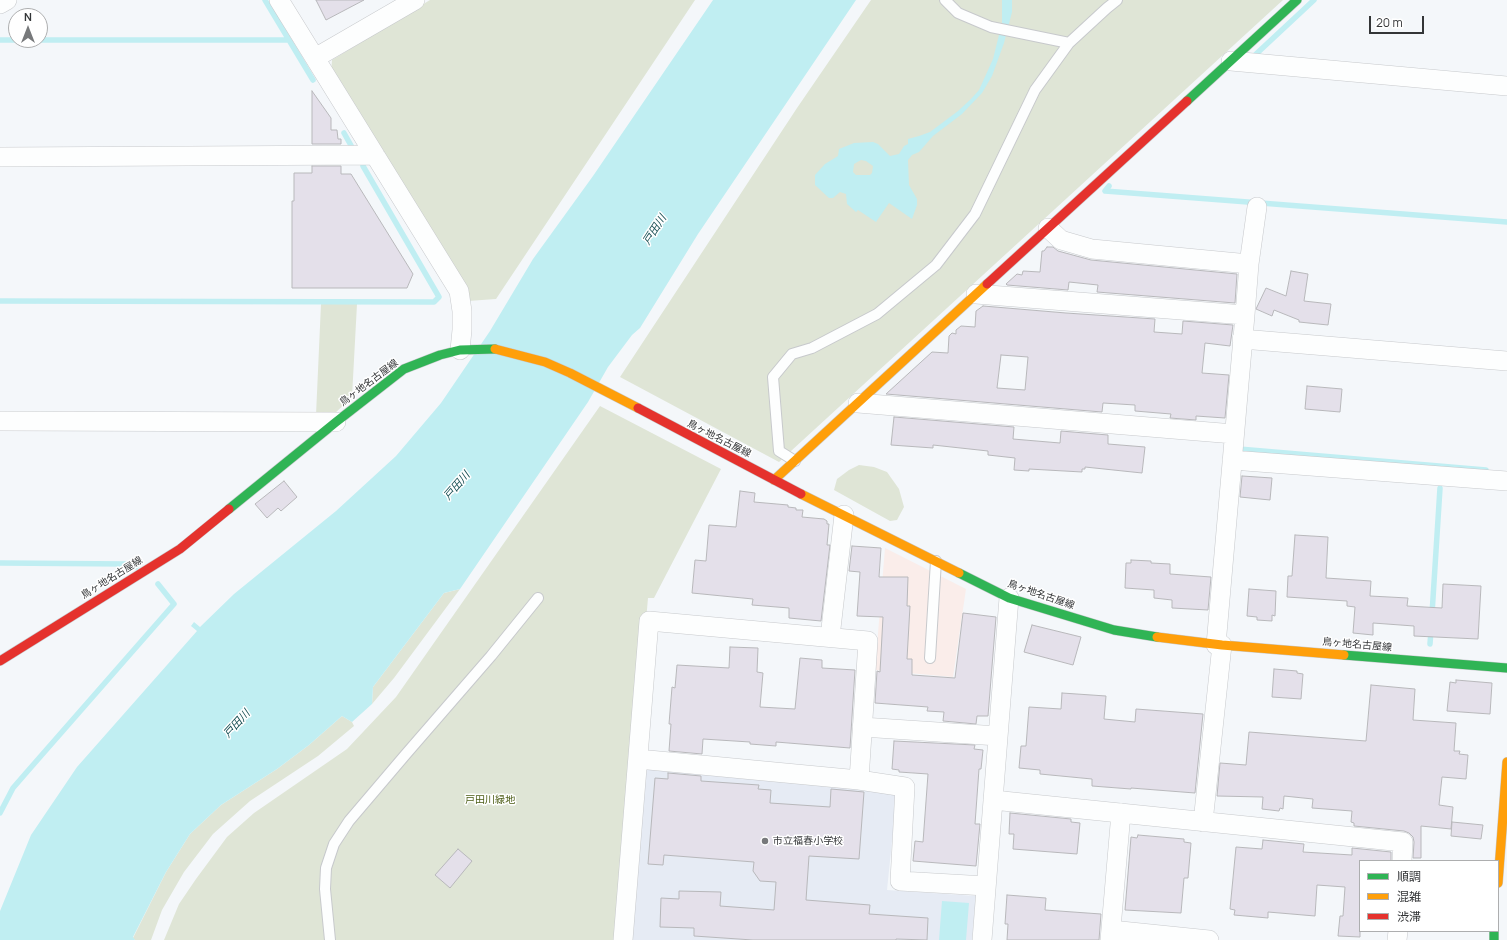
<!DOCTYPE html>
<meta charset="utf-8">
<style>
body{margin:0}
#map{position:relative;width:1507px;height:940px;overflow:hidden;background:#f4f7fa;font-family:Manrope,"Noto Sans JP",sans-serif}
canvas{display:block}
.legend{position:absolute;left:1359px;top:860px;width:140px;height:72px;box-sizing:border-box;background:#fff;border:1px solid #adaeaf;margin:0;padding:5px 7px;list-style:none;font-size:12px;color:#333537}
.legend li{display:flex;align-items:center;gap:8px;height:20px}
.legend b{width:20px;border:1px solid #adaeaf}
.north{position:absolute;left:8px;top:8px;width:40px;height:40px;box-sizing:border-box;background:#fff;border:1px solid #adaeaf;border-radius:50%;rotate:0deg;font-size:11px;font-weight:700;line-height:16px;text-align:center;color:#333537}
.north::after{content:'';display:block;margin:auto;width:14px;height:18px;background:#77797b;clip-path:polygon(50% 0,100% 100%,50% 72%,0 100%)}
.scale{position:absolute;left:1369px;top:16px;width:55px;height:18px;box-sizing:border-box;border:2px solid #333537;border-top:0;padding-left:5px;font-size:12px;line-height:14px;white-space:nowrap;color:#333537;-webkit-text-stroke:3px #fff;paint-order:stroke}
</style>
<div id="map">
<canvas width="1507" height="940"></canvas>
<ul class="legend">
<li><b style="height:5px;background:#30b455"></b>順調</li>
<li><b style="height:5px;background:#ff9f0a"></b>混雑</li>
<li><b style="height:5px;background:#e5322d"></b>渋滞</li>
</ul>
<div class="north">N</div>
<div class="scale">20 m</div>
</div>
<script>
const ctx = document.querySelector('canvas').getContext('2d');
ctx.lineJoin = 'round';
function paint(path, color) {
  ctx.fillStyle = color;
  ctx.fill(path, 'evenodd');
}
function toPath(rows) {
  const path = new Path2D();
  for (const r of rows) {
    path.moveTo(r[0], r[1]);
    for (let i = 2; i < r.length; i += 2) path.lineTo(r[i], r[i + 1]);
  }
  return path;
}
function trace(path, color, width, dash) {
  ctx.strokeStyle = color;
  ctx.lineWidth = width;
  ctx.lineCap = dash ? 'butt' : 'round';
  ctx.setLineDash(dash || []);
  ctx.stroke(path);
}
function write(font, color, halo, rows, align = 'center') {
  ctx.font = font + ' Manrope,"Noto Sans JP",sans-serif';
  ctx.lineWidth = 3;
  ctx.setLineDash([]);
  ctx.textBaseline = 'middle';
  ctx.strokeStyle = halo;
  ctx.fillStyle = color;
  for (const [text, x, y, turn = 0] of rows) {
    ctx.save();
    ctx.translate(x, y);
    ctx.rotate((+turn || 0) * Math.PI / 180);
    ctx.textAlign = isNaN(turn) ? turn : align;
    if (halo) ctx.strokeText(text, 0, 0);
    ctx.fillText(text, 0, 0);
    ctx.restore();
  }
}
paint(toPath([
 [643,769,897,793,887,890,976,896,972,940,631,940]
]), '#e6ebf4');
paint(toPath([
 [885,548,966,589,953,677,875,670]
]), '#faedea');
paint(toPath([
 [430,0,695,0,496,299,468,301,331,74,332,60],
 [871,0,1283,0,779,462,620,377,797,108],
 [321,304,357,304,352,397,333,415,316,415],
 [600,406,721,469,654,598,648,598,618,940,164,940,179,904,196,879,227,837,254,813,347,749,396,697],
 [859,465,874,467,887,472,899,489,904,507,897,520,890,521,834,490,837,479,849,470],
 [460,589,394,678,372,704,373,687,444,593],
 [342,716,352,722,354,726,318,756,250,801,213,834,184,872,162,910,151,940,135,940,133,938,166,872,190,834,221,805,277,769,309,745]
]), '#dfe5d6');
paint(toPath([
 [713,0,856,0,698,234,640,328,632,335,608,367,588,402,460,589,444,593,373,687,372,704,352,722,342,716,309,745,277,769,221,805,190,834,166,872,133,937,135,940,0,940,0,911,31,835,77,767,197,631,191,626,194,622,200,627,234,594,336,511,396,456,441,403,490,331,533,259,593,176],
 [1002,0,1012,0,1012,12,1004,43,992,76,982,93,962,114,933,136,919,152,912,155,908,160,909,185,917,199,917,205,912,219,889,203,876,222,858,210,856,212,847,204,846,194,840,192,833,198,829,198,815,185,815,175,825,164,838,156,839,149,854,143,873,142,878,144,890,156,899,154,904,146,908,144,908,139,919,136,930,132,958,111,971,99,979,90,993,59,1002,23],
 [861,160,866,161,873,166,872,173,870,175,856,175,853,172,854,164],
 [942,901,969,903,966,940,939,940]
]), '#c0eef2');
trace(toPath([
 [265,0,289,40],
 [0,40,289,40,313,80],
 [1254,56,1314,0],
 [344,133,353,149],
 [1109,186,1105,191,1507,222],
 [0,301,434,302,439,297,363,166],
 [1239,449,1486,470],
 [0,563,128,564,136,567],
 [1432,614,1440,488],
 [1430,644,1431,630],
 [0,813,13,788,26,773,174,604,158,584]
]), '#c0eef2', 5.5);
const building = toPath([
 [316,0,364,0,326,20,316,0],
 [312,91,331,118,331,130,337,130,338,139,341,139,341,144,312,144,312,91],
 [312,166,341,166,341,174,351,174,413,274,407,288,292,288,292,201,294,201,294,173,312,173,312,166],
 [1047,247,1053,247,1058,251,1091,260,1237,274,1235,303,1097,292,1098,285,1069,282,1068,290,1007,285,1006,284,1017,274,1022,275,1023,271,1040,272,1042,251,1044,251,1047,247],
 [1291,271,1308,274,1304,301,1331,304,1328,325,1299,322,1299,320,1274,310,1272,316,1256,309,1266,288,1286,296,1291,271],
 [983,306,1066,313,1155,319,1154,332,1182,334,1183,321,1233,325,1230,346,1205,343,1202,373,1229,375,1225,418,1196,416,1196,420,1170,418,1171,414,1135,411,1135,405,1103,403,1102,412,886,394,932,352,948,353,949,336,952,333,956,334,956,330,961,326,975,327,976,311,983,306],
 [1001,355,1028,357,1025,390,997,388,1001,355],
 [1307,386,1342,389,1340,412,1305,409,1307,386],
 [894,417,1014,427,1013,439,1060,443,1061,431,1108,435,1108,444,1145,447,1142,473,1085,467,1085,469,1082,469,1082,472,1029,469,1029,471,1014,470,1015,458,988,455,988,451,933,445,933,448,891,445,894,417],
 [1242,476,1272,478,1270,500,1240,497,1242,476],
 [284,481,297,497,281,511,278,508,267,518,255,504,284,481],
 [740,491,755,493,754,502,788,505,788,507,796,508,796,510,803,510,802,517,824,519,827,521,827,524,829,524,827,545,830,545,821,621,789,618,789,608,752,605,753,599,692,593,695,560,706,561,709,525,736,527,740,491],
 [1295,535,1328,537,1326,578,1371,581,1370,596,1408,598,1407,606,1442,608,1443,584,1481,586,1478,639,1414,636,1414,626,1373,623,1373,635,1353,633,1355,607,1347,606,1347,601,1287,597,1288,576,1292,576,1295,535],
 [852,546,881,548,879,577,908,577,907,606,910,606,907,659,912,659,912,675,955,678,963,613,996,617,988,716,977,716,976,724,943,721,944,712,927,711,928,707,875,703,877,671,880,672,883,617,857,616,860,572,849,571,852,546],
 [1131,560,1151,561,1151,563,1170,564,1170,574,1211,577,1208,610,1172,608,1172,600,1154,598,1154,590,1125,588,1126,563,1131,563,1131,560],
 [1249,589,1276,591,1275,616,1272,615,1272,621,1257,620,1257,617,1247,616,1249,589],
 [1032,625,1081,637,1073,665,1024,652,1032,625],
 [730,647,758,648,757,672,763,673,760,707,795,709,800,658,822,660,822,668,855,670,850,748,776,742,776,746,750,744,750,742,703,739,702,754,669,751,671,724,669,724,672,687,675,688,677,665,729,668,730,647],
 [1274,669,1297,671,1297,673,1303,674,1301,699,1272,697,1274,669],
 [1456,680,1492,683,1490,714,1447,711,1450,682,1456,683,1456,680],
 [1371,685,1415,689,1413,720,1456,723,1454,751,1460,751,1459,754,1468,755,1466,779,1442,777,1439,805,1453,807,1451,829,1421,826,1421,858,1413,858,1414,842,1413,837,1409,833,1404,831,1354,826,1354,823,1351,822,1352,811,1312,808,1313,799,1284,796,1283,809,1280,808,1279,811,1262,809,1263,797,1217,796,1220,763,1246,765,1249,732,1366,741,1371,685],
 [1062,693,1106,696,1104,719,1135,722,1136,709,1203,714,1195,793,1131,788,1131,789,1092,786,1092,779,1040,774,1040,770,1019,768,1021,746,1026,746,1029,707,1061,709,1062,693],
 [894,741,975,745,974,749,983,750,981,769,979,769,975,824,980,824,976,866,913,861,915,841,923,842,928,774,899,772,899,770,892,769,894,741],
 [668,773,701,776,701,781,759,785,758,789,771,790,770,803,830,807,831,789,864,792,859,859,809,856,806,900,870,905,869,914,928,918,927,940,896,939,896,940,753,940,694,936,694,928,660,927,661,898,679,899,679,891,721,892,720,906,774,910,776,882,760,881,753,871,754,862,664,855,663,865,648,864,655,778,668,779,668,773],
 [1010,813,1071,819,1071,822,1080,823,1077,854,1013,849,1014,834,1009,834,1010,813],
 [1452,822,1483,825,1481,839,1451,836,1452,822],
 [1138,835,1184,839,1184,842,1191,843,1188,878,1184,878,1181,913,1125,910,1131,837,1137,838,1138,835],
 [1263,840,1304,844,1303,852,1352,855,1352,848,1391,852,1391,861,1360,861,1360,937,1338,936,1340,916,1343,916,1345,887,1317,885,1315,916,1268,912,1268,918,1234,915,1235,910,1230,909,1236,847,1262,849,1263,840],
 [458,849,472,861,450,888,435,875,458,849],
 [1007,895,1046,898,1045,910,1101,914,1099,940,1007,940,1008,924,1005,924,1007,895]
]);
paint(building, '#e4e0ea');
trace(building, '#b8b8bb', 1);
const lane = toPath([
 [945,0,958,13,991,27,1069,43],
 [795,461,779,451,773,377,792,354,812,348,877,314,936,265,975,214,1035,90,1069,43,1107,8,1117,0],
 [930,658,936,561],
 [330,940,325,889,326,868,334,844,349,821,406,754,491,656,538,598]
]);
const street = toPath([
 [279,0,459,291,462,311,462,330,460,350],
 [0,4,7,0],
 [315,58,415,0],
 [1231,61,1507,86],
 [0,157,375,155],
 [1048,228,1061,240,1092,249,1249,264,1245,315],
 [1249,264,1257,207],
 [976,294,1245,315,1216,645],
 [1242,339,1507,361],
 [858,403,1234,434],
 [0,421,336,422],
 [1232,460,1507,481],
 [830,637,844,515],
 [862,727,998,736],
 [638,759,859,780,905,787,900,881,986,886],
 [993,800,1403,842,1402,861],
 [1203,822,1222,645],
 [1111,930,1209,940],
 [623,940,649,621,868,641,859,780],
 [982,940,1009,598],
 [1110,940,1121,813],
 [1397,940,1398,931]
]);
const fast = toPath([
 [1187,101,1297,0],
 [229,509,336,422,404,369,440,355,460,350,495,349],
 [959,573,1009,598,1114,630,1157,637],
 [1344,655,1507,668],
 [1494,931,1494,940]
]);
const slow = toPath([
 [495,349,545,362,570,373,638,408],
 [774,480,987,284],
 [801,494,959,573],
 [1157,637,1222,645,1344,655],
 [1498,883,1507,762]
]);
const jam = toPath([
 [987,284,1187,101],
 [638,408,801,494],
 [0,661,180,549,229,509]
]);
trace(lane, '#c7c9cc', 12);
trace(street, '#c7c9cc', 20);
trace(fast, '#c7c9cc', 10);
trace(slow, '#c7c9cc', 10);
trace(jam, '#c7c9cc', 10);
trace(lane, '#fdfefe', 10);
trace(street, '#fdfefe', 19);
trace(fast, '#30b455', 9);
trace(slow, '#ff9f0a', 9);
trace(jam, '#e5322d', 9);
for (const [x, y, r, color] of [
 [765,841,4,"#77797b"]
]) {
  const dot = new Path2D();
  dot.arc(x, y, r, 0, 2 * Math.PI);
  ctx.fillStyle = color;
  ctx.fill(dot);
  trace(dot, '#fff', 1.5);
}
write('10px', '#333537', '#fff', [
 ["鳥ヶ地名古屋線",369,383,-37],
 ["鳥ヶ地名古屋線",719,439,27],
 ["鳥ヶ地名古屋線",112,578,-32],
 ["鳥ヶ地名古屋線",1041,595,19],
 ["鳥ヶ地名古屋線",1357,645,5]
]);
write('10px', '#4c5d16', '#fff', [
 ["戸田川緑地",490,800]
]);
write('10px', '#333537', '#fff', [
 ["市立福春小学校",773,841]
], 'left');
write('italic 11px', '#164e53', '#fff', [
 ["戸田川",655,230,-57],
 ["戸田川",457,486,-49],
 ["戸田川",237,724,-48]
]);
</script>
